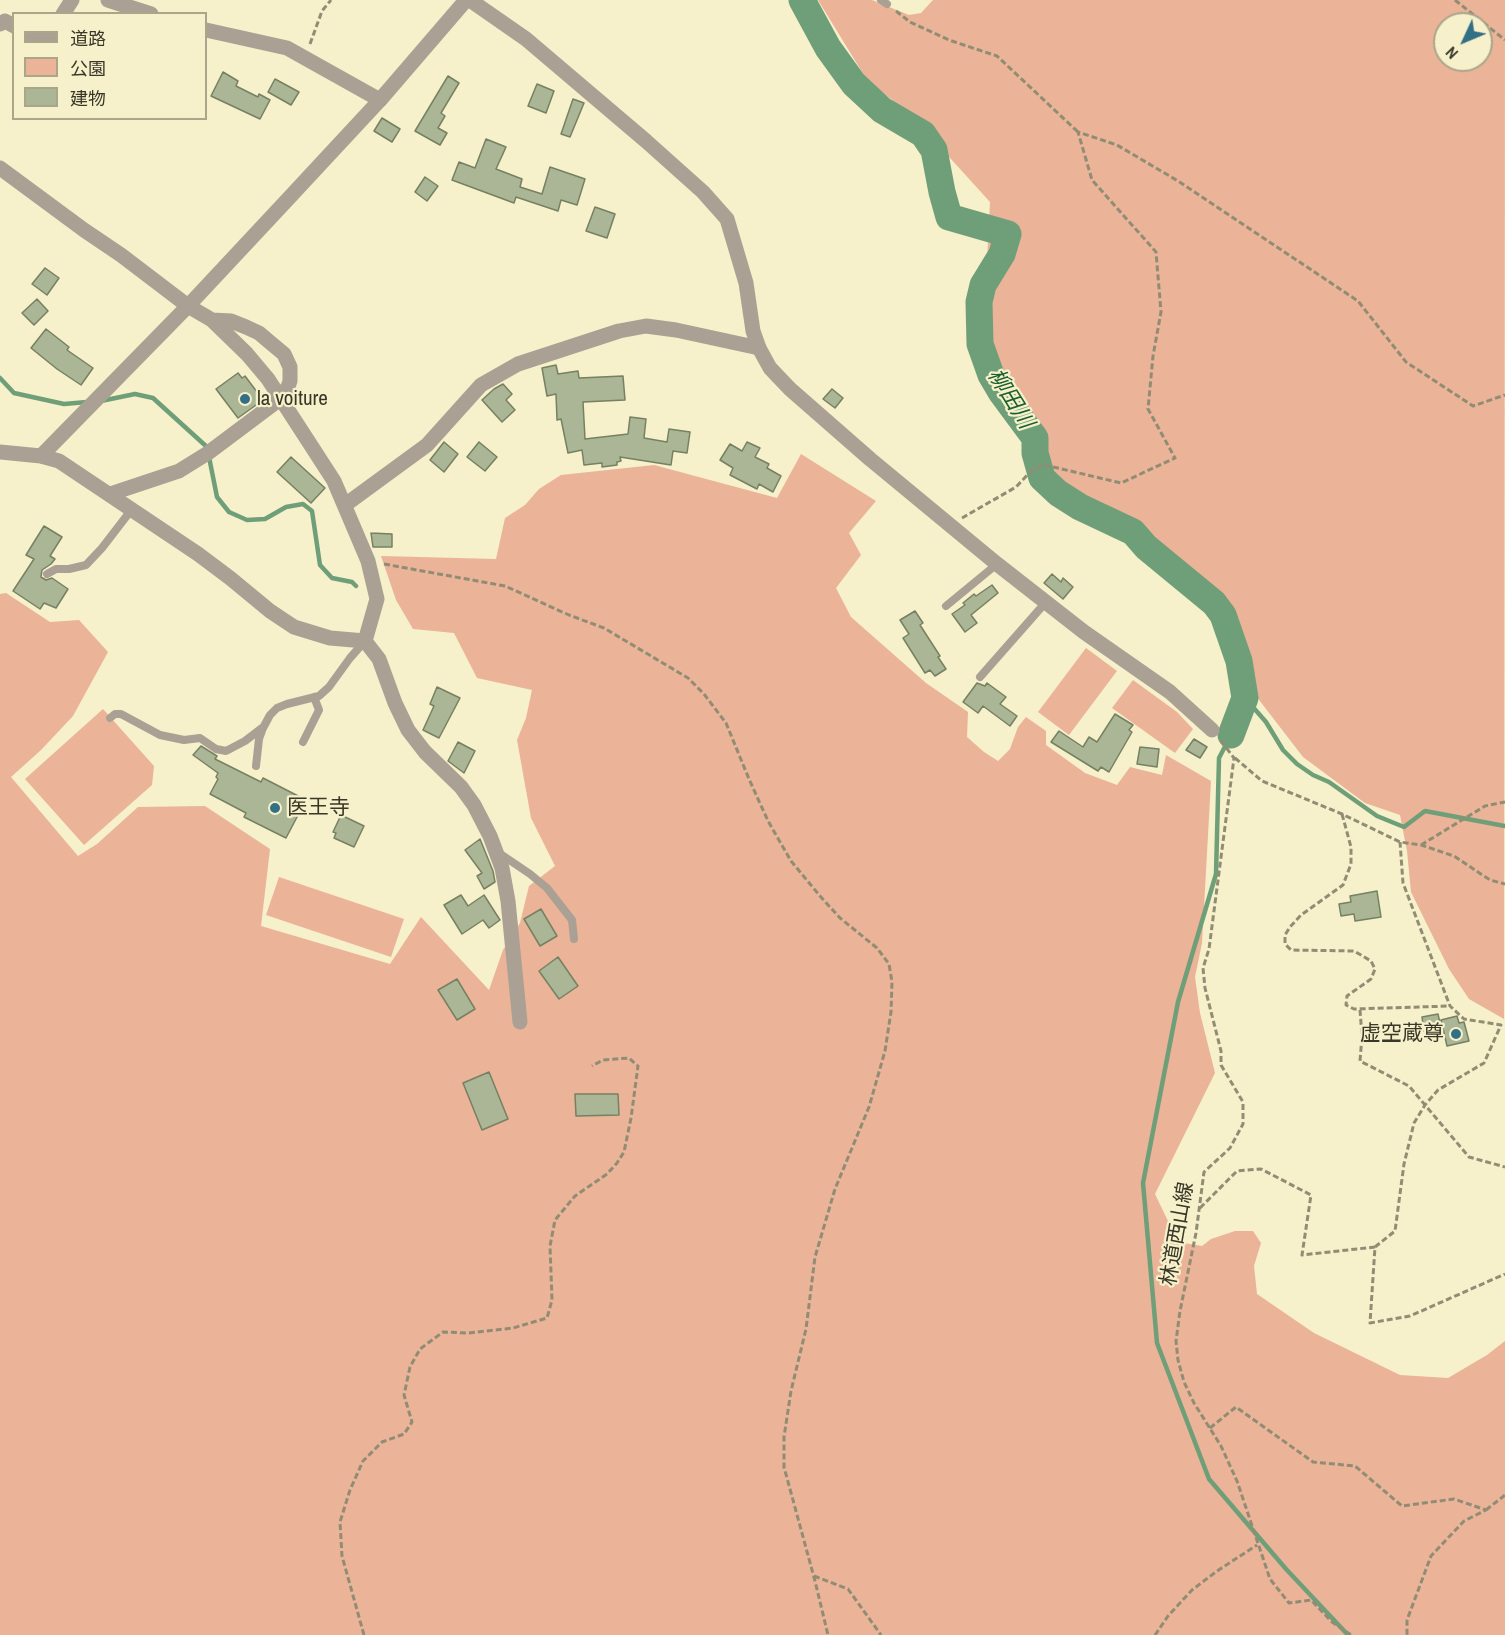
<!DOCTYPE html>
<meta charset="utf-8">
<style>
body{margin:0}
#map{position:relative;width:1505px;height:1635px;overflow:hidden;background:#f6f0cb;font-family:"Archivo Narrow","Noto Sans JP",sans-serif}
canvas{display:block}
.legend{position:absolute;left:12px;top:12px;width:195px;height:108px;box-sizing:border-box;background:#f6f0cb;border:2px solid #aaa68a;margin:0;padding:8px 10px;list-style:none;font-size:18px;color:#393728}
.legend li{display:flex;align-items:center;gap:12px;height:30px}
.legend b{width:30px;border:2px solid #aaa68a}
.north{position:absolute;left:1433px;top:12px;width:60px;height:60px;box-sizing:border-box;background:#f6f0cb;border:2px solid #aaa68a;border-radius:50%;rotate:226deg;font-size:16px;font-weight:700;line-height:24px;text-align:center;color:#393728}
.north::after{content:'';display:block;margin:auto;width:21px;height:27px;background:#337086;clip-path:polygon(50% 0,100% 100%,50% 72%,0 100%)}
</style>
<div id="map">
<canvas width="1505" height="1635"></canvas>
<ul class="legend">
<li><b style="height:8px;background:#aaa093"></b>道路</li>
<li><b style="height:16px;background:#ebb397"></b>公園</li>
<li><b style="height:16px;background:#aab695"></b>建物</li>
</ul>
<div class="north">N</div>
</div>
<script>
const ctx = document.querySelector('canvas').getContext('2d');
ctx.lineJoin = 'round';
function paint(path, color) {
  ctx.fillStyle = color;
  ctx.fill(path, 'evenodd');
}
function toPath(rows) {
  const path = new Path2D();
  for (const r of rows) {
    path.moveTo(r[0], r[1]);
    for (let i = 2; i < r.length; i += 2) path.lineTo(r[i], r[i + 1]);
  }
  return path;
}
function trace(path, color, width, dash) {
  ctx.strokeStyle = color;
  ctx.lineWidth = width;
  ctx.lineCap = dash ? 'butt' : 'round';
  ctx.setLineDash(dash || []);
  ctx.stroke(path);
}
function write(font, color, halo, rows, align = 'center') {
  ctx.font = font + ' "Archivo Narrow","Noto Sans JP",sans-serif';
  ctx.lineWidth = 4.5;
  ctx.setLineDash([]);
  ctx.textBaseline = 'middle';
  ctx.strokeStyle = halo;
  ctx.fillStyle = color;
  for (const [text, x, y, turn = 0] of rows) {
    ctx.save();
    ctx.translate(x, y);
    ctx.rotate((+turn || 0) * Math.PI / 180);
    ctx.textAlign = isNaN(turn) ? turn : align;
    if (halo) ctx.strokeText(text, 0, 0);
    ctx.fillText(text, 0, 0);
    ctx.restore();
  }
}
paint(toPath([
 [818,0,872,0,909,15,921,13,933,0,1505,0,1504,1019,1469,999,1449,969,1411,892,1407,851,1400,815,1365,803,1303,757,1253,692,1239,636,1229,613,1168,561,1132,524,1081,497,1059,489,1042,467,1040,436,1001,383,985,349,985,303,990,202,911,115,867,80],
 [1445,24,1481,24,1481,60,1445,60],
 [801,454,876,501,849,533,861,555,836,588,851,617,926,683,968,712,967,737,984,752,998,761,1010,749,1018,727,1026,717,1046,731,1046,745,1085,773,1117,785,1130,767,1162,775,1166,755,1211,781,1202,943,1195,977,1200,1013,1215,1073,1155,1194,1178,1242,1202,1246,1211,1239,1235,1231,1253,1231,1261,1243,1254,1266,1257,1294,1314,1333,1400,1375,1448,1378,1487,1355,1505,1341,1505,1635,0,1635,0,594,6,593,50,622,79,620,108,652,73,716,41,750,11,777,78,856,97,844,138,807,205,806,270,849,261,926,390,964,421,917,489,990,503,950,520,923,529,886,555,866,531,818,517,740,526,718,532,690,477,678,454,633,413,629,396,600,381,556,496,559,505,518,525,505,539,489,561,475,654,465,777,498],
 [1086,648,1117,671,1069,735,1038,712],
 [1133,680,1177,712,1193,729,1175,753,1112,708],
 [103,709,154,766,152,785,84,845,25,779],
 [279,877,404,919,391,957,266,915]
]), '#ebb397');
trace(toPath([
 [0,378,14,393,64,404,87,402],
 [101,401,135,394,153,398,207,447,217,497,229,512,247,520,265,519,286,507,303,504,312,511,320,565,332,578,352,582,356,586],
 [1245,698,1266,722,1283,750,1297,764,1313,775,1329,782,1377,816,1404,827,1425,811,1505,826],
 [1231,735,1219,758,1216,874,1178,1002,1143,1183,1157,1343,1209,1479,1286,1569,1348,1635]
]), '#6f9f78', 4.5);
trace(toPath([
 [802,0,828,48,854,84,882,110,923,134,934,150,942,192,949,217,1008,234,1002,254,983,285,979,302,980,344,991,375,1001,392,1035,438,1035,453,1042,478,1058,493,1080,507,1133,532,1146,547,1214,603,1223,615,1239,661,1245,698,1231,735]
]), '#6f9f78', 27);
const building = toPath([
 [223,72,238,81,236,86,258,97,259,94,270,100,260,119,211,96,223,72],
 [448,76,459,83,441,113,445,116,438,128,447,133,440,145,415,131,448,76],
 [275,79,299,92,291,105,268,92,275,79],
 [537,84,554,91,546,113,528,106,537,84],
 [573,99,584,103,570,137,561,134,573,99],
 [382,118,400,129,392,142,374,131,382,118],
 [486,139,506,147,496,169,522,179,520,187,542,194,550,167,585,179,577,205,561,200,558,211,516,197,514,203,452,180,459,162,475,168,486,139],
 [425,177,438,186,427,201,415,192,425,177],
 [595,207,615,214,607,238,586,231,595,207],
 [45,268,59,278,47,295,32,284,45,268],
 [37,299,48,311,34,325,22,313,37,299],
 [46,329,69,347,67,350,93,368,81,385,57,369,31,348,46,329],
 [556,365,558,374,578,371,579,378,623,376,625,400,583,402,585,439,628,434,630,417,646,419,644,438,667,442,669,429,690,432,687,453,673,451,671,465,620,457,621,461,617,462,617,465,602,467,602,463,584,465,582,450,568,453,561,419,557,420,556,394,547,396,542,368,556,365],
 [238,373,242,378,245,376,263,400,238,418,216,389,238,373],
 [503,384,512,394,506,400,515,410,502,422,482,400,494,389,503,384],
 [832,389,843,398,835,408,823,399,832,389],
 [444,442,458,454,444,472,430,460,444,442],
 [479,442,497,457,485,471,467,457,479,442],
 [747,442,760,448,755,457,769,464,767,468,781,476,773,492,759,484,757,489,730,475,733,468,720,460,730,444,742,451,747,442],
 [291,457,325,488,311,503,277,472,291,457],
 [44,526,62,537,50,556,55,559,51,564,42,570,41,577,46,580,52,578,68,589,56,608,44,603,40,609,13,591,34,559,26,555,44,526],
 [371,533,392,534,392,547,373,547,371,533],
 [1052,574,1061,582,1063,578,1073,587,1063,599,1044,583,1052,574],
 [992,585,998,593,971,615,977,623,965,632,952,614,965,605,963,603,974,594,976,596,992,585],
 [915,611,923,623,920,625,940,656,938,657,946,669,935,676,930,670,925,673,903,638,909,634,900,620,915,611],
 [977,683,985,686,987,683,1006,697,1000,704,1017,716,1010,726,983,706,978,713,963,702,977,683],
 [437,687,460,698,439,738,423,730,434,706,430,704,437,687],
 [1115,714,1133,725,1129,730,1132,732,1109,772,1101,767,1098,771,1051,742,1059,731,1083,747,1089,737,1097,742,1115,714],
 [1194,739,1207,747,1200,758,1186,750,1194,739],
 [458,742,475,751,464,773,448,761,458,742],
 [201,746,217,756,215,759,261,782,263,778,306,800,286,838,244,817,246,813,210,794,218,779,216,777,218,773,193,755,201,746],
 [1140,747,1159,749,1157,767,1137,764,1140,747],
 [341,815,364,826,354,847,334,838,336,833,333,832,341,815],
 [480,839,493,871,495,882,484,889,477,876,482,873,465,850,480,839],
 [1377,891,1381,917,1355,921,1354,914,1341,916,1339,904,1351,902,1350,896,1377,891],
 [461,895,468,906,484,895,500,920,489,928,483,920,462,934,444,905,461,895],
 [541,909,557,936,540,946,524,919,541,909],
 [558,957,578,986,559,999,539,971,558,957],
 [457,979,475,1009,457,1020,438,990,457,979],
 [1438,1014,1441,1028,1424,1031,1422,1017,1438,1014],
 [1457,1016,1459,1023,1464,1022,1469,1041,1447,1046,1441,1020,1457,1016],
 [489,1072,508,1119,482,1130,463,1083,489,1072],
 [575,1094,618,1094,619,1115,576,1116,575,1094]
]);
paint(building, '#aab695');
trace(building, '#758161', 1.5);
trace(toPath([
 [1455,0,1505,40],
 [896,11,910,22,949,40,997,56,1078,132],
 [310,44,322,11,331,0],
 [962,518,1016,487,1033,469,1045,465,1121,483,1175,458,1148,409,1153,356,1161,312,1156,252,1092,180,1078,132,1117,145,1178,181,1358,301,1406,362,1473,406,1505,395],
 [384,564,505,586,569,615,604,628,688,678,704,694,726,723,749,779,768,821,791,861,820,896,840,918,877,948,889,964,892,982,891,1012,885,1051,869,1107,835,1189,815,1257,806,1329,791,1391,784,1437,784,1467,815,1581,828,1635],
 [1221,741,1234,758,1209,949,1203,968,1205,988,1221,1051,1221,1065,1243,1102,1243,1124,1230,1148,1204,1172,1196,1233,1180,1311,1176,1341,1178,1360,1184,1382,1194,1403,1221,1446,1237,1481,1270,1579,1289,1603,1311,1600,1332,1622,1351,1635],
 [1235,758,1262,781,1342,814,1400,842,1421,845,1454,856,1490,880,1505,884],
 [1342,814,1351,847,1351,864,1343,885,1301,915,1290,927,1285,935,1285,944,1291,950,1354,951,1371,961,1375,969,1371,979,1347,996,1346,1005,1354,1009,1450,1006],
 [1421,845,1485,806,1505,802],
 [1360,1010,1362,1036,1360,1061,1409,1086,1469,1157,1505,1167],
 [1200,1208,1237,1171,1261,1169,1311,1195,1302,1255,1375,1247,1370,1323,1410,1316,1505,1274],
 [1375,1247,1395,1231,1404,1164,1414,1123,1425,1105,1438,1090,1484,1063,1501,1025,1464,1019,1450,1006,1403,883,1400,842],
 [1210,1428,1236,1407,1313,1462,1355,1466,1402,1506,1454,1499,1486,1510,1464,1521,1431,1556,1407,1620,1407,1635],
 [1486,1510,1505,1495],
 [814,1576,848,1589,881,1635],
 [364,1635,342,1556,340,1522,350,1490,363,1461,382,1442,404,1434,412,1422,404,1395,410,1367,420,1349,443,1332,469,1333,513,1328,547,1318,552,1300,550,1246,555,1220,575,1196,607,1174,617,1163,624,1152,631,1118,638,1066,629,1058,603,1060,592,1066],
 [1155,1635,1168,1616,1192,1590,1217,1571,1257,1545]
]), '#918d74', 3, [6, 3]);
trace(toPath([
 [881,0,887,4],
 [47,574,56,569,69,569,86,565,102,548,132,509],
 [946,606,997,564],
 [980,677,1046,602],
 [110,718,115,714,121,714,160,735,184,740,200,738,216,749,226,751,245,741,262,728],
 [303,742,319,710,314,697],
 [256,766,259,739,263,728,270,715,277,708,287,704,319,696,329,687,350,658,365,641],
 [499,853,530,874,547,888,572,920,574,939]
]), '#aaa093', 8);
trace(toPath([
 [108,0,151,14],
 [63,14,72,0],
 [0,24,5,21,14,26],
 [206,30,287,48,380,100],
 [0,168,84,230,121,255,188,306,212,320,247,354,268,379,334,481,368,561,377,599,365,641],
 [0,452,41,456,59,461,198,554,230,578,270,611,294,627,330,638,365,641],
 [110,494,179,471,208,453,280,399,288,387,290,381,290,367,284,354,272,344,259,333,246,327,231,321,212,320],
 [345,505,427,445,481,385,518,364,619,331,646,326,676,330,759,348],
 [365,641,379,659,395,703,408,730,425,752,461,787,474,805,490,836,502,868,508,901,520,1022]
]), '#aaa093', 15);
trace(toPath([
 [470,0,526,39,646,141,703,192,727,219,746,283,753,331,759,348,770,368,790,389,870,459,997,564,1084,632,1170,692,1212,730],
 [41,456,188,306,288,199,380,100,466,0]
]), '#aaa093', 15);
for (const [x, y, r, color] of [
 [245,399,6,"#337086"],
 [275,808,6,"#337086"],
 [1456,1034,6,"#337086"]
]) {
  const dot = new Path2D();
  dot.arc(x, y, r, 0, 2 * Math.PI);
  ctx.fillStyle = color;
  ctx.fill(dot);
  trace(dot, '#f6f0cb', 2);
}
write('21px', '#393728', '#f6f0cb', [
 ["la voiture",257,399],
 ["医王寺",287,808],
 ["虚空蔵尊",1444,1034,"right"]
], 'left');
write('21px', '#393728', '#f6f0cb', [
 ["林道西山線",1178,1234,-80]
]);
write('italic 22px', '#19612e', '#f6f0cb', [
 ["柳田川",1010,399,58]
]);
</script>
